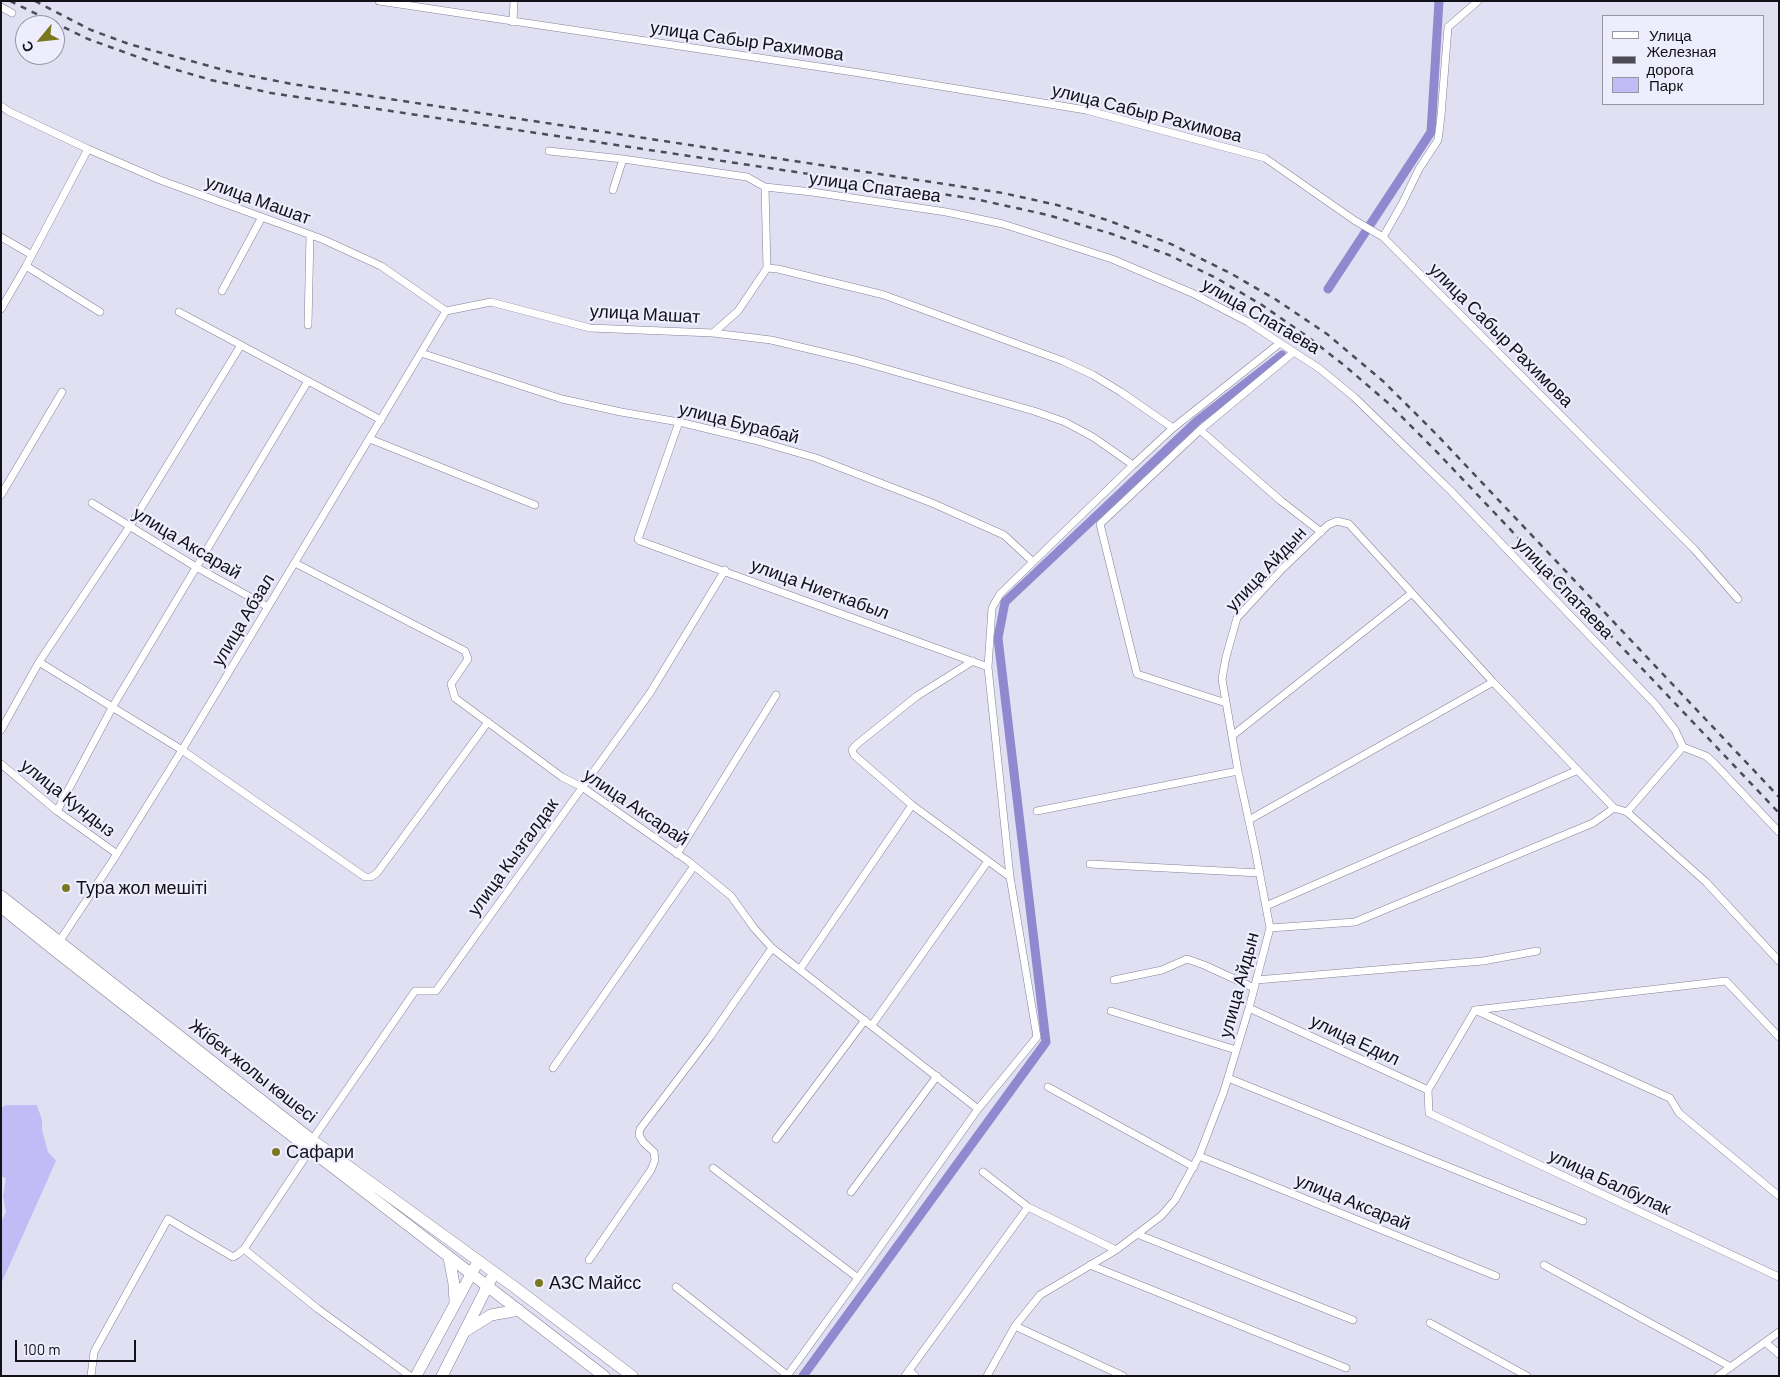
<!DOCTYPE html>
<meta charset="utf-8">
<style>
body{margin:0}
#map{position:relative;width:1780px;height:1377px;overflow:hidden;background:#e1e0f3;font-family:Barlow,sans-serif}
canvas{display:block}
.frame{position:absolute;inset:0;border:2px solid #111117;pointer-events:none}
.legend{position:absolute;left:1602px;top:15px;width:162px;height:90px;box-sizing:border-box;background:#eeedfd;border:1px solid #9695a1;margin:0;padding:6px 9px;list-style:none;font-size:15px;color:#111117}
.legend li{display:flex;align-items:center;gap:10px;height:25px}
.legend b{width:25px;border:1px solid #9695a1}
.north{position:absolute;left:15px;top:15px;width:50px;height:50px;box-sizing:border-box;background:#eeedfd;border:1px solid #9695a1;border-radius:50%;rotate:242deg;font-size:14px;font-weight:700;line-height:20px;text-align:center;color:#111117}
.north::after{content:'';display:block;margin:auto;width:18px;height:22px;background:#79781f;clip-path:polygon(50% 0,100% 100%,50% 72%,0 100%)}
.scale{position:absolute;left:15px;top:1340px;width:121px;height:22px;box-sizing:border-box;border:2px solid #111117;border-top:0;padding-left:6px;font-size:15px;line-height:18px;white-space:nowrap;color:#111117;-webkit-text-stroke:4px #eeedfd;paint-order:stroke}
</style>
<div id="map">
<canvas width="1780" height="1377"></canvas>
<div class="frame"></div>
<ul class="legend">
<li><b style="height:6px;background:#fff"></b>Улица</li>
<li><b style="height:6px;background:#4c4c56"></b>Железная дорога</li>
<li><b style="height:14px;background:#c1bcf5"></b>Парк</li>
</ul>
<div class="north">С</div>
<div class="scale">100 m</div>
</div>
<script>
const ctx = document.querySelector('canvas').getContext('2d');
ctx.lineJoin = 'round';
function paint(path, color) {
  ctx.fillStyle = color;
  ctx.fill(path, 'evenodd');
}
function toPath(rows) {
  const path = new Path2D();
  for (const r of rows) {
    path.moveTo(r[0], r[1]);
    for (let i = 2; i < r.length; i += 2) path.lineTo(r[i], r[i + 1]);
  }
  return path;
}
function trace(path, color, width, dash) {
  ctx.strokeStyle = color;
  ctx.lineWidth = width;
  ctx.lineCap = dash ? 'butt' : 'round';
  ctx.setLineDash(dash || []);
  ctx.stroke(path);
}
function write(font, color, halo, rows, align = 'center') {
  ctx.font = font + ' Barlow,sans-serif';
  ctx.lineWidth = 4.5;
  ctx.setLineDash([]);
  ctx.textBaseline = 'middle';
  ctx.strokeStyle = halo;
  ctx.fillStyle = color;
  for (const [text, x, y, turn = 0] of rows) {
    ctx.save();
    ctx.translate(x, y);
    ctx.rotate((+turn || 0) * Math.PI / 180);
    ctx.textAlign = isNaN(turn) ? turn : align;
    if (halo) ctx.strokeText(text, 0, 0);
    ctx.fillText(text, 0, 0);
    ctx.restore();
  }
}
paint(toPath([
 [6,1105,37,1105,42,1120,42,1130,48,1152,56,1161,1,1284,1,1222,6,1212,3,1196,6,1178,1,1176,1,1108]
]), '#c1bcf5');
trace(toPath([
 [1328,289,1431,132,1439,1],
 [803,1376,1046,1042,998,638,1005,602,1197,421,1282,355]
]), '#9189d0', 9);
const street = toPath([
 [379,1,860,73,1086,110,1265,158,1354,220,1383,237,1694,549,1738,599],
 [1,7,12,13],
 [513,22,514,1],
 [1,106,10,112,88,149,160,180,322,239,381,266,446,311,491,302,590,328,713,333,771,340,855,360,1034,411,1065,422,1093,437,1133,465],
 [549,151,623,159,747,177,765,187,812,192,946,212,1003,224,1112,259,1192,293,1248,322,1320,369,1354,397,1383,425,1451,491,1655,704,1675,730,1683,747,1706,756,1713,762,1779,832],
 [765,187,767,268],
 [613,190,623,159],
 [1,237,32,255],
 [1383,237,1402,204,1419,169,1438,140,1441,116,1448,27,1478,1],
 [26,266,100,312],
 [222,291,262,217],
 [1,309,26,266,88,149],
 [179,312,381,420],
 [308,325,310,235],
 [713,333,738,311,767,268,778,269,884,295,1063,361,1093,375,1121,392,1173,428],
 [421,353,562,399,621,412,679,422,754,440,816,458,932,503,1004,535,1032,561],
 [679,422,638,539,640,541,988,667],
 [1200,430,1281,501,1321,532],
 [370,439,535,505],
 [1,495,62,392],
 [92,503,196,567,268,607],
 [295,563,465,651,468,659,451,684,455,698,562,777,582,787,688,861,731,896,754,928,772,948,978,1109],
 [973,661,917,696,856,745,852,750,854,755,912,805,1010,877],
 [39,662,182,750,365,877,371,877,377,873,488,722],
 [1226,703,1137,674,1100,524,1200,430,1294,352],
 [1,730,39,662,130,526,241,345],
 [1232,736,1412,593],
 [1,764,57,811,117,854],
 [57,811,113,706,308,381],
 [1037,811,1238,771],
 [1627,812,1683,747],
 [1249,820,1493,682],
 [677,854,776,695],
 [1090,864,1260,873],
 [1266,906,1578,770],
 [1270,928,1355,922,1593,823,1614,808],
 [59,942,117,854,182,750,446,311],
 [800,969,912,805],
 [1114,980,1162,970,1187,959,1204,965,1254,988],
 [1256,980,1483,961,1537,951],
 [1249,1008,1428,1090,1429,1113,1779,1277],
 [1475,1010,1726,981,1779,1037],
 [1111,1011,1236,1050],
 [872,1025,988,861],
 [553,1068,694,866],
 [1228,1078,1583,1221],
 [1048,1087,1194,1167],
 [1428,1090,1475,1010,1670,1098,1679,1113,1779,1196],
 [776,1139,865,1020],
 [312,1140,415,991,436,991,650,693,725,570],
 [1199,1156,1496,1276],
 [713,1168,858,1278],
 [983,1172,1028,1207,1116,1250],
 [851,1192,937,1076],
 [1137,1234,1353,1320],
 [244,1249,318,1309,410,1376],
 [589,1260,651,1170,655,1160,654,1152,643,1142,639,1135,640,1129,710,1037,772,948],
 [1090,1265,1346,1368],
 [1544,1265,1731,1367],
 [676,1287,787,1375],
 [1430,1323,1527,1376],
 [1015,1326,1123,1376],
 [1765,1342,1779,1354],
 [909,1370,915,1376],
 [91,1376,94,1352,168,1219,233,1257,238,1254,244,1249,310,1150],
 [787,1376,858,1278,978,1109,1037,1037,1010,877,988,667,992,608,1000,594,1133,465,1173,428,1280,343],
 [905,1376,1028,1207],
 [987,1376,1015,1326,1040,1295,1116,1250,1161,1216,1175,1200,1199,1156,1224,1091,1249,1008,1270,928,1255,849,1238,771,1222,679,1226,657,1237,618,1283,568,1328,525,1337,521,1349,524,1493,682,1614,808,1627,812,1706,882,1779,961],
 [1718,1376,1779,1332]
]);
const primary = toPath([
 [1,896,312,1140,513,1286,632,1376],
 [1,907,53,949,247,1101,604,1376],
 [449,1257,454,1284,455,1302],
 [467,1330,491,1315,519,1310],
 [416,1376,475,1267],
 [442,1376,491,1279]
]);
trace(street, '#838294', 8);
trace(primary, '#838294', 12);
trace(street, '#fff', 7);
trace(primary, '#fff', 11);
trace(toPath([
 [10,1,88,39,160,65,211,80,271,93,975,199,1048,215,1112,234,1169,255,1218,279,1262,305,1308,337,1345,366,1387,402,1435,450,1779,813],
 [35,1,91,30,129,44,231,72,292,84,1003,193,1057,205,1107,220,1171,244,1230,273,1275,299,1327,334,1384,382,1438,436,1779,797]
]), '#4c4c56', 2.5, [6, 6]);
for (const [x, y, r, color] of [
 [66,888,5,"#79781f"],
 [276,1152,5,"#79781f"],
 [539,1283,5,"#79781f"]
]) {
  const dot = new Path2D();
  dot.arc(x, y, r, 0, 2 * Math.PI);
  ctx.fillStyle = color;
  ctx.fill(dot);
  trace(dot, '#eeedfd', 2);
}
write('18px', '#111117', '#eeedfd', [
 ["улица Сабыр Рахимова",747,41,8],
 ["улица Сабыр Рахимова",1147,113,14],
 ["улица Спатаева",875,187,8],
 ["улица Машат",258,200,20],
 ["улица Машат",645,314,3],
 ["улица Спатаева",1261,316,30],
 ["улица Сабыр Рахимова",1501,335,45],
 ["улица Бурабай",739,423,14],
 ["улица Аксарай",187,543,31],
 ["улица Айдын",1266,569,-47],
 ["улица Спатаева",1564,588,46],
 ["улица Ниеткабыл",820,589,20],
 ["улица Абзал",243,620,-59],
 ["улица Кундыз",68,798,38],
 ["улица Аксарай",636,807,34],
 ["улица Кызгалдак",513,857,-54],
 ["улица Айдын",1239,985,-75],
 ["улица Едил",1355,1040,25],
 ["Жібек жолы көшесі",253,1071,38],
 ["улица Балбулак",1610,1182,25],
 ["улица Аксарай",1353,1202,22]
]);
write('18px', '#111117', '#eeedfd', [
 ["Тура жол мешіті",76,888],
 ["Сафари",286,1152],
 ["АЗС Майсс",549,1283]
], 'left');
</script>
